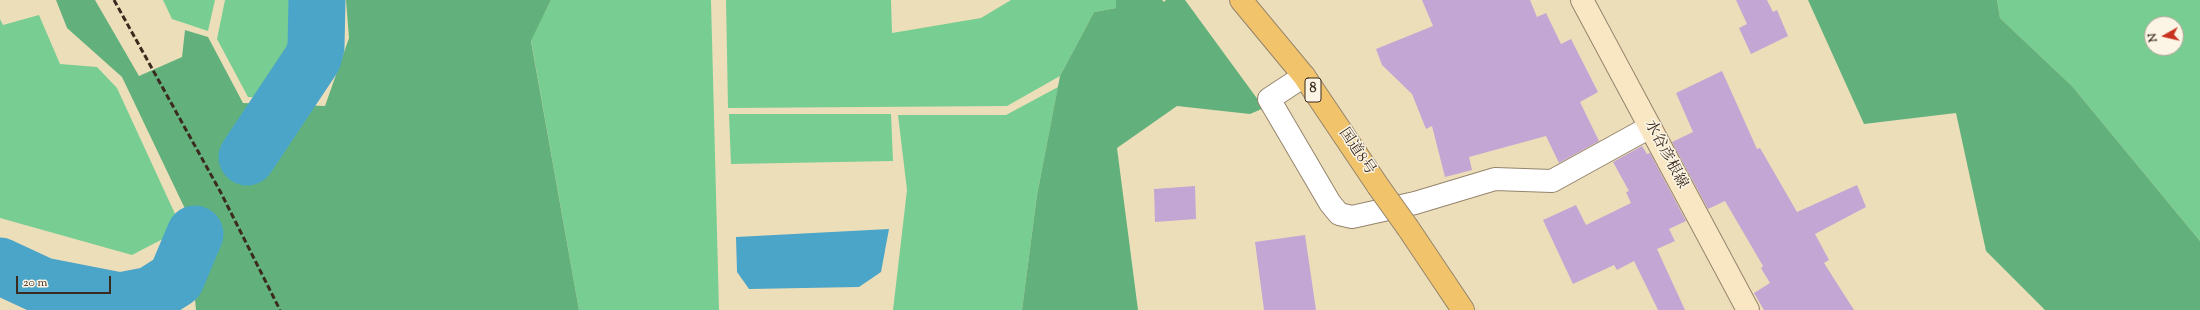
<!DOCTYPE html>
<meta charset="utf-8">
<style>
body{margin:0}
#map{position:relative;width:2200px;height:310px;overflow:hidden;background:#eddeba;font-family:"Sorts Mill Goudy",serif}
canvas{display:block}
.north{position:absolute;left:2144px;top:16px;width:40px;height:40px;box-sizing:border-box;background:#fcf5e5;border:1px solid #afa495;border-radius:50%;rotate:262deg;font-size:11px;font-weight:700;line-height:16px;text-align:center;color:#3b2a1e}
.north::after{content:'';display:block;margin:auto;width:14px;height:18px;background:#c8321e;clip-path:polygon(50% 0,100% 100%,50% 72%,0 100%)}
.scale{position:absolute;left:16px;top:276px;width:95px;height:18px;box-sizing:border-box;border:2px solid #3b2a1e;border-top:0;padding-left:5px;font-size:12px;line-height:14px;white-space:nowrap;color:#3b2a1e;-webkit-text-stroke:3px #fcf5e5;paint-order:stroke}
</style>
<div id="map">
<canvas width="2200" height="310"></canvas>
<div class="north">N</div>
<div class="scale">20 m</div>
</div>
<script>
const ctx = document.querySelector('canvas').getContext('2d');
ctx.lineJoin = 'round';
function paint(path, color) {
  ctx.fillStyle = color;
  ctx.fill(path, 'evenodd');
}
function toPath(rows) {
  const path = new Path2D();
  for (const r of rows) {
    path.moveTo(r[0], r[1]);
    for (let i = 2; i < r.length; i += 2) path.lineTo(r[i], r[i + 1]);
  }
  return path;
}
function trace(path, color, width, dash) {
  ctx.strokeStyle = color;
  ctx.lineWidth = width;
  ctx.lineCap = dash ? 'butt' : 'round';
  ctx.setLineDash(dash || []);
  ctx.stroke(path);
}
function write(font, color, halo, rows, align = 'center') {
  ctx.font = font + ' "Sorts Mill Goudy","Noto Serif JP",serif';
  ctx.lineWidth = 3;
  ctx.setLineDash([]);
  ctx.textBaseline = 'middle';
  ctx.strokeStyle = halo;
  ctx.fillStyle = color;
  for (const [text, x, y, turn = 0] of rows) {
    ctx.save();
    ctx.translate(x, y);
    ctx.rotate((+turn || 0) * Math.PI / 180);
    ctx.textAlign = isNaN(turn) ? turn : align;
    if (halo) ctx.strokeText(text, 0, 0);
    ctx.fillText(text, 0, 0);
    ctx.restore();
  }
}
paint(toPath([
 [163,0,215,0,208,31,172,19],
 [225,0,307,0,305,48,273,98,248,97,217,39],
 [551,0,711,0,719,310,579,310,531,40],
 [726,0,891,0,892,33,981,18,1011,0,1116,0,1116,8,1094,12,1060,76,1007,106,728,108],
 [1997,0,2200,0,2200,241,2072,86,2000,18],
 [2152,24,2176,24,2176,48,2152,48],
 [39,15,60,64,97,67,117,88,182,229,132,255,0,218,0,19,3,25],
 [1058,87,1037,195,1022,310,893,310,907,190,898,115,1006,115],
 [729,114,891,114,893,161,731,164]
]), '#78ce92');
paint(toPath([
 [56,0,95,0,139,76,182,57,185,30,208,37,243,103,325,106,349,38,346,0,551,0,531,41,579,310,196,310,187,213,122,77,67,28],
 [1116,0,1162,0,1164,2,1166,0,1185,0,1264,108,1250,114,1177,106,1117,148,1138,310,1022,310,1037,195,1060,76,1094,12,1116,8],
 [1808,0,1997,0,2000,18,2072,86,2200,241,2200,310,2045,310,1986,251,1956,113,1864,124]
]), '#62b17c');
paint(toPath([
 [889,229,881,272,859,287,749,289,737,272,736,237]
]), '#4ba5c8');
trace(toPath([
 [247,157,313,58,316,47,317,0],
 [0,266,43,286,120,301,151,295,176,279,195,234]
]), '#4ba5c8', 57);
paint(toPath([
 [1422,0,1530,0,1537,17,1546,13,1561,44,1571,39,1598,92,1580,102,1599,141,1559,163,1546,136,1469,157,1472,170,1445,177,1432,126,1426,129,1412,94,1382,65,1376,49,1433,26],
 [1736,0,1767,0,1773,12,1777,10,1788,36,1751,54,1739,28,1747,24],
 [1722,71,1757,149,1760,148,1797,212,1857,185,1866,207,1815,234,1829,260,1824,263,1854,310,1764,310,1754,293,1770,283,1761,268,1763,266,1725,201,1708,209,1672,142,1693,132,1676,93],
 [1642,146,1647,154,1650,153,1686,221,1669,229,1675,241,1657,249,1685,310,1658,310,1634,261,1617,270,1614,265,1573,284,1543,220,1576,205,1586,225,1631,203,1626,192,1629,191,1613,162],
 [1195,186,1196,219,1155,222,1154,189],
 [1305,235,1316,310,1264,310,1255,242]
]), '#c3a6d3');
const minor = toPath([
 [1304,76,1269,99,1330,203,1339,214,1352,217,1415,203,1495,179,1552,181,1650,127]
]);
const secondary = toPath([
 [1582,0,1748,310]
]);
const trunk = toPath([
 [1241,0,1304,76,1378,186],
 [1408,228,1463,310]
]);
trace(minor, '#94846c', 24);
trace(secondary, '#94846c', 24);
trace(trunk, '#94846c', 24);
trace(minor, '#fff', 22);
trace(secondary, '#f9e7c3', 22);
trace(trunk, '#f1c36a', 22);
trace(toPath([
 [114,0,220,191,280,310]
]), '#3b2a1e', 3, [6, 3]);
const trunkBridge = toPath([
 [1378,186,1408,228]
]);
trace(trunkBridge, '#94846c', 24, []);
trace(trunkBridge, '#f1c36a', 22);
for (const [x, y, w] of [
 [1313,90,16]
]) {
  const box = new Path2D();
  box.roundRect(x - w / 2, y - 12, w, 24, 3);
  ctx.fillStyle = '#fcf5e5';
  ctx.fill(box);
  trace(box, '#3b2a1e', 1);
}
write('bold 14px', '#3b2a1e', null, [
 ["8",1313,90]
]);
write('15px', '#3b2a1e', '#fcf5e5', [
 ["国道8号",1356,152,56],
 ["水谷彦根線",1665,155,62]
]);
</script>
